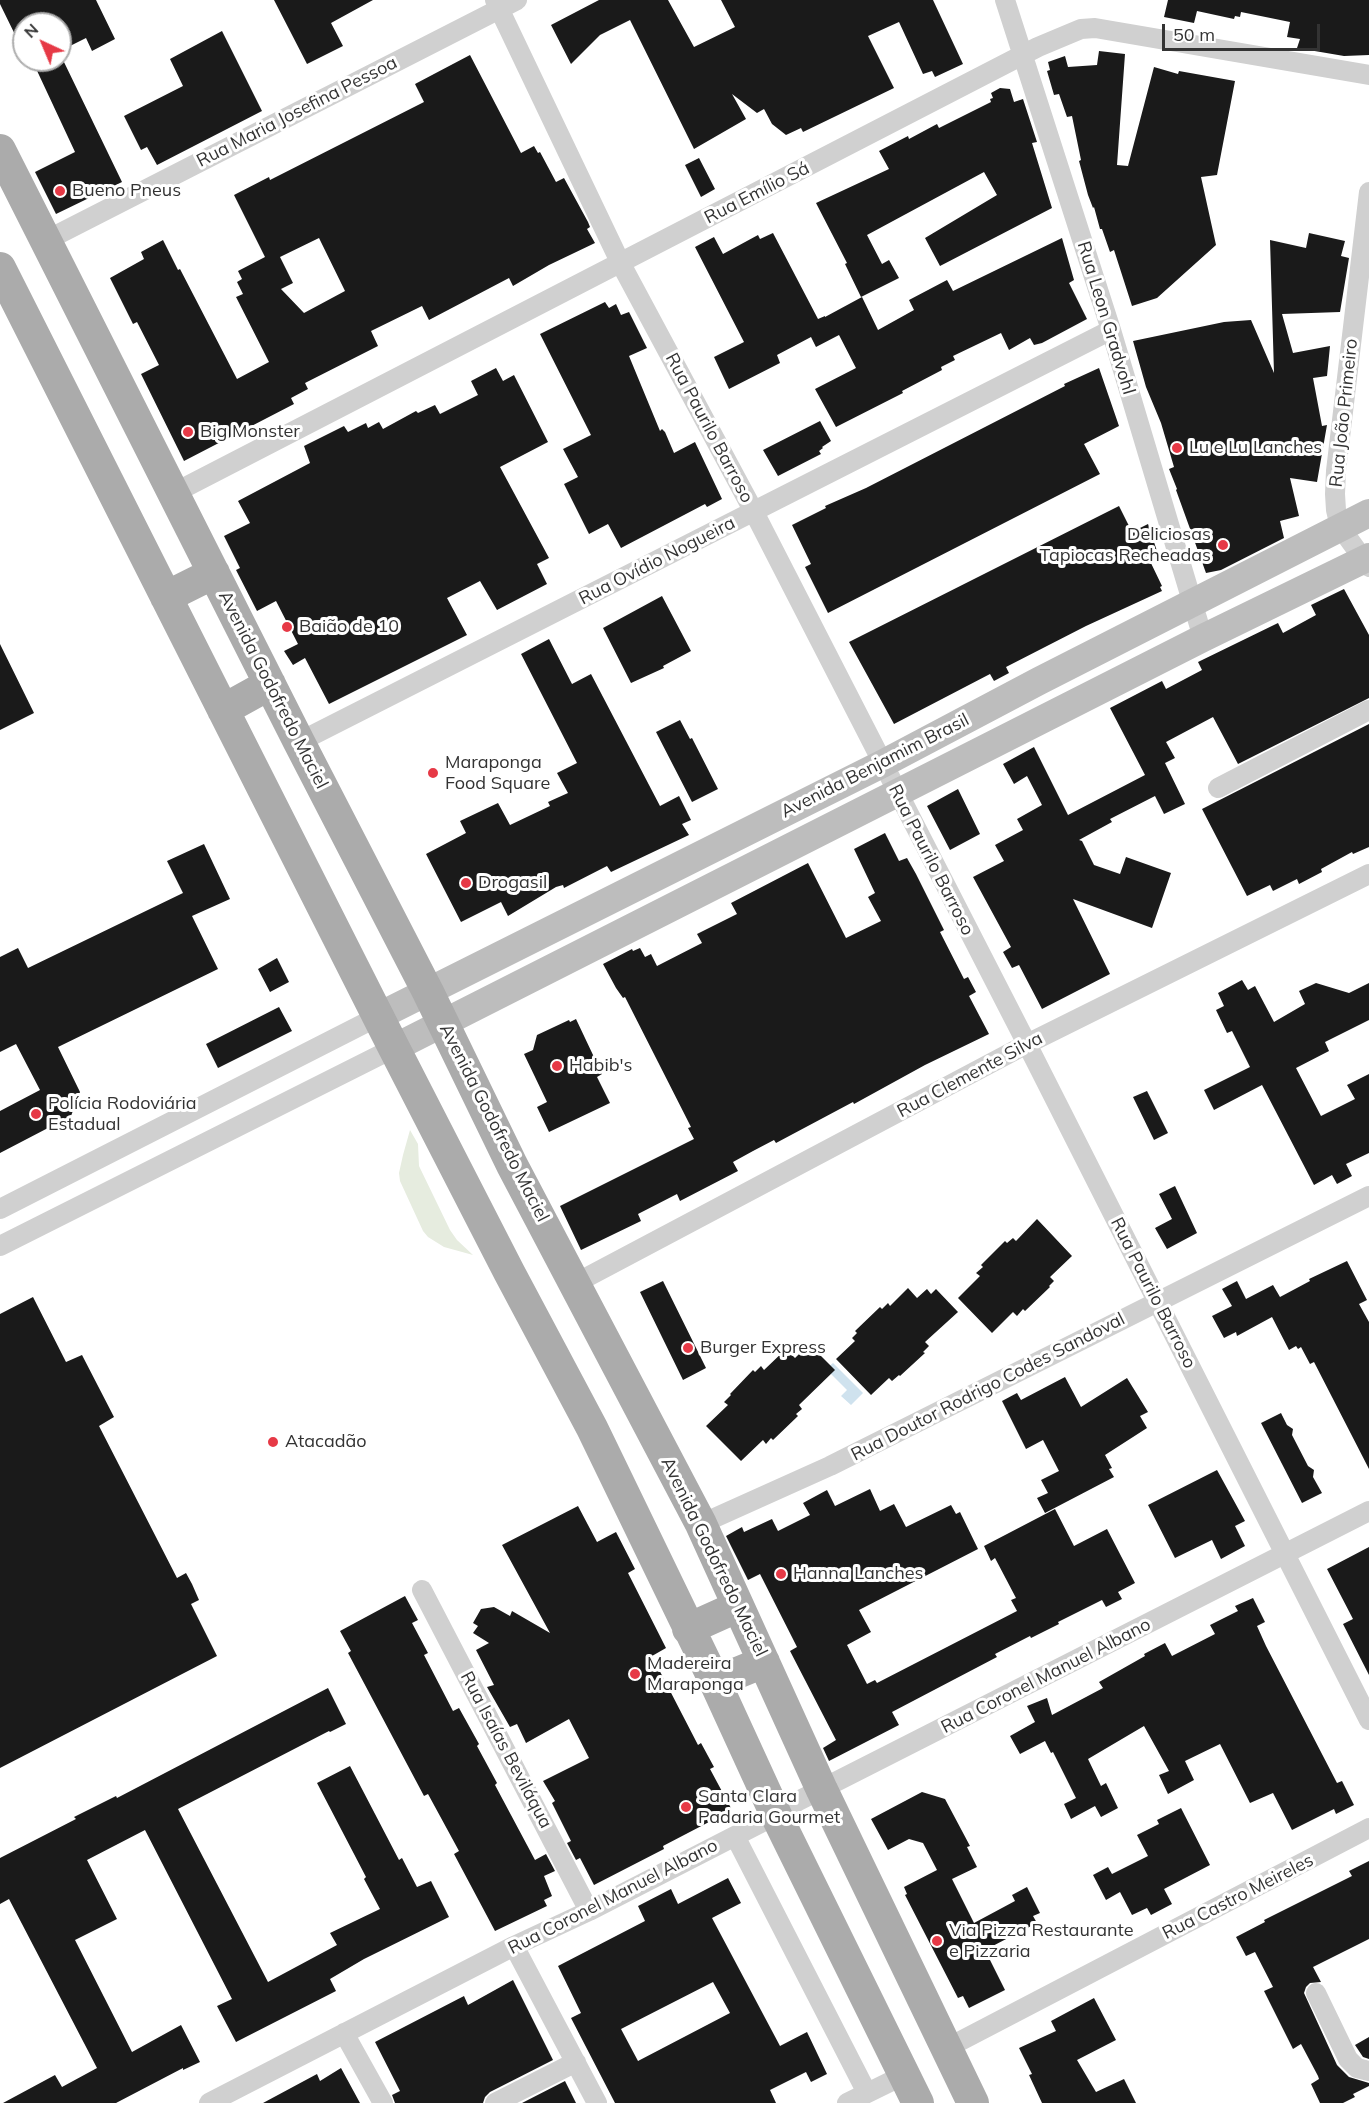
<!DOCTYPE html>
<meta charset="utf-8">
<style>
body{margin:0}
#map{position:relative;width:1369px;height:2103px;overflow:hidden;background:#fff;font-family:Mulish,sans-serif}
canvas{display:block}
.north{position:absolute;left:12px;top:12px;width:60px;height:60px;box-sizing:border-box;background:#fff;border:2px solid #adadad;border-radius:50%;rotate:316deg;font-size:16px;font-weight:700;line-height:24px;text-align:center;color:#333}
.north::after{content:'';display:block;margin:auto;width:21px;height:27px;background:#e63946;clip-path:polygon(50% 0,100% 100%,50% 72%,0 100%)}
.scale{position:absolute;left:1162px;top:24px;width:158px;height:27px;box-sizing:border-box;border:3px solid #333;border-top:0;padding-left:8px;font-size:18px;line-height:21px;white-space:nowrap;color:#333;-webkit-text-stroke:4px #fff;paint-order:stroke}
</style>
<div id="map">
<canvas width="1369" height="2103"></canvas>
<div class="north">N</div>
<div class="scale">50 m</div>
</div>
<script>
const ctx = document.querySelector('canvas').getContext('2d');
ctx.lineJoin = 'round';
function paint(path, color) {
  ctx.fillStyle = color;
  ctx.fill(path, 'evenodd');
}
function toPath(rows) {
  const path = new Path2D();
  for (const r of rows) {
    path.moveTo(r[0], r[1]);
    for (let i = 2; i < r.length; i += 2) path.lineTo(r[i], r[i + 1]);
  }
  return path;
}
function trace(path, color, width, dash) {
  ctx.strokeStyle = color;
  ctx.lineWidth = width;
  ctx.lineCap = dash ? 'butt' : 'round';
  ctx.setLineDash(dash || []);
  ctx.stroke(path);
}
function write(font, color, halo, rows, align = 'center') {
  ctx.font = font + ' Mulish,sans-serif';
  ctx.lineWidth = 6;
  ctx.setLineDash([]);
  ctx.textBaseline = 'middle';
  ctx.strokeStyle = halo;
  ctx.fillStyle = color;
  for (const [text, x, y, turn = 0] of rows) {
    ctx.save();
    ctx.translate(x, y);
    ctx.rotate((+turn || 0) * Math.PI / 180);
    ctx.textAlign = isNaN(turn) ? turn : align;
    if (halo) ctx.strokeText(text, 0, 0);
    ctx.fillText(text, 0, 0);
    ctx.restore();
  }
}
paint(toPath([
 [410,1130,418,1144,419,1166,450,1230,457,1240,473,1255,444,1247,428,1237,423,1231,400,1181,399,1173,403,1155]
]), '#e6ecdf');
paint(toPath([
 [833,1363,863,1393,851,1405,841,1396,847,1390,826,1369]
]), '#cfe2ee');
paint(toPath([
 [0,0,96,0,115,39,92,51,86,38,60,51,60,24,24,24,24,53,0,4],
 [274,0,373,0,331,23,343,46,307,64],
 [599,0,668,0,694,47,735,27,721,0,933,0,963,64,935,77,932,71,923,74,899,22,868,36,894,88,803,132,801,128,786,135,772,124,764,109,757,113,732,94,746,119,694,149,630,20,600,35,571,64,551,25],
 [1168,0,1369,0,1369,55,1344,56,1297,48,1300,39,1287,37,1290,22,1241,12,1240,17,1235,16,1234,19,1197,11,1194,23,1164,17],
 [222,31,262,111,157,165,147,147,141,150,124,116,183,86,170,59],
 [1099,51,1125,54,1117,165,1128,166,1154,67,1178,74,1179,71,1235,81,1217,175,1201,177,1216,245,1157,298,1132,306,1114,250,1110,252,1102,229,1100,229,1094,207,1093,208,1088,195,1079,161,1081,160,1072,116,1067,117,1059,94,1054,95,1047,71,1050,70,1048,62,1065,56,1068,67,1097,65],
 [470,55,521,153,534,146,538,153,540,152,556,182,564,178,588,222,590,227,587,229,595,243,549,265,513,286,509,278,429,320,422,306,371,331,378,346,305,383,308,389,291,398,294,404,184,461,141,374,159,365,137,322,133,324,110,278,144,259,141,252,163,240,178,270,180,269,237,379,269,362,236,297,243,294,237,282,242,279,238,271,265,257,234,195,269,177,270,180,424,102,415,84],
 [319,238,345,291,304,313,281,289,293,283,280,257],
 [32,60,63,60,122,182,56,214,35,172,75,152],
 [1000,88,1010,89,1014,102,1023,99,1037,142,1032,143,1052,208,940,266,925,238,997,195,984,172,867,235,882,264,889,260,899,278,861,297,845,264,847,263,816,203,889,169,879,151,908,136,909,139,937,124,939,128,991,102,990,99,993,98,991,93],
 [699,158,715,189,701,197,685,165],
 [773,233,818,319,825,316,825,317,862,297,878,330,914,310,909,300,947,280,953,291,1062,238,1074,280,1069,283,1087,319,1042,343,1034,345,1030,338,1009,350,1001,333,953,356,955,360,941,367,942,370,902,391,903,393,836,427,815,389,856,368,839,335,816,347,811,337,777,355,780,363,729,389,714,357,744,342,695,247,714,237,723,254,758,235,760,239],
 [1309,233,1345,241,1341,256,1349,258,1340,312,1282,314,1293,353,1330,346,1327,376,1313,378,1322,426,1327,425,1317,482,1290,478,1299,516,1280,521,1284,538,1221,570,1206,573,1176,490,1177,489,1169,469,1174,467,1161,423,1146,387,1133,341,1224,322,1251,320,1274,373,1270,240,1306,248],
 [605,302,609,308,616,304,621,315,629,312,647,348,629,356,660,431,662,429,665,432,674,453,695,442,722,499,707,507,705,504,621,548,608,524,589,534,564,484,578,477,563,449,591,435,540,334],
 [496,368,503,381,514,375,548,442,500,467,549,558,537,564,547,584,497,610,480,581,447,598,467,635,329,704,305,658,293,665,284,651,298,644,276,601,257,611,236,570,240,568,224,536,250,523,238,501,310,463,304,446,344,426,348,432,366,423,368,428,379,422,383,429,416,411,418,413,435,405,440,414,478,395,471,381],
 [1099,368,1119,426,1084,444,1100,474,828,613,805,567,811,564,792,525,826,508,825,506,866,488,1065,386,1064,384],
 [820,421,831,441,822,447,823,448,819,451,821,454,778,476,763,450],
 [1119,506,1132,532,1148,524,1158,554,1149,559,1162,586,1160,587,1162,591,1086,626,1006,667,1009,673,994,681,990,674,894,724,849,642],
 [1344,589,1369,635,1369,698,1238,764,1213,717,1166,742,1175,758,1165,763,1185,804,1164,814,1155,796,1110,819,1112,822,1079,840,1082,841,1094,865,1120,874,1126,857,1171,873,1152,928,1073,899,1110,974,1042,1009,1019,965,1012,968,1003,952,1011,947,973,877,1004,861,995,845,1023,830,1017,819,1042,805,1027,776,1014,784,1003,764,1034,747,1068,815,1145,775,1110,708,1162,681,1166,689,1202,670,1198,662,1278,623,1283,633,1316,615,1311,605],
 [662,596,691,651,663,666,664,668,631,683,603,628],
 [549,639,572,684,591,674,660,806,679,796,691,820,682,824,689,835,611,872,607,866,564,888,563,885,556,887,508,916,501,902,461,922,426,854,466,833,460,821,498,803,510,825,550,806,548,802,568,793,557,773,577,763,521,654],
 [0,644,34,713,0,730],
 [680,720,690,739,692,738,718,789,692,802,656,732],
 [1369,724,1369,847,1353,854,1352,852,1321,869,1322,872,1299,884,1297,879,1273,891,1270,885,1247,896,1202,809],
 [958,789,980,834,950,850,927,806],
 [885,833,899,861,907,858,916,874,944,930,940,932,964,979,968,977,976,992,969,996,989,1034,925,1065,854,1104,853,1102,776,1143,774,1140,753,1151,733,1162,738,1171,680,1201,677,1194,638,1214,641,1221,581,1250,560,1206,694,1139,688,1128,691,1127,625,997,623,998,616,988,603,964,632,949,633,951,640,948,645,957,651,954,657,966,702,943,697,934,737,914,731,903,808,863,846,938,881,921,868,897,875,893,854,849],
 [204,844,230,899,192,916,218,969,58,1047,80,1092,71,1116,0,1153,0,1111,40,1090,16,1044,0,1052,0,957,18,948,28,968,183,893,167,861],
 [277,958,289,982,270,992,258,969],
 [1242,980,1248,990,1255,986,1274,1022,1305,1004,1299,991,1316,983,1349,993,1369,983,1369,1020,1325,1042,1329,1051,1296,1068,1321,1116,1355,1099,1347,1085,1369,1074,1369,1153,1346,1164,1352,1176,1337,1184,1332,1175,1314,1185,1262,1085,1214,1110,1204,1090,1250,1067,1232,1031,1227,1033,1216,1010,1224,1006,1218,993],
 [279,1007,292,1031,218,1068,206,1044],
 [576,1019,602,1074,597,1077,610,1103,549,1132,537,1107,547,1102,524,1054,533,1050,537,1035,569,1020,570,1022],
 [1147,1091,1168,1133,1154,1140,1133,1097],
 [1175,1186,1197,1233,1167,1249,1155,1228,1172,1219,1159,1194],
 [1037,1219,1072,1256,1050,1277,1054,1281,1049,1286,1050,1287,1025,1311,1023,1309,1017,1316,1013,1312,992,1333,958,1298,980,1276,976,1273,983,1267,981,1265,1005,1241,1007,1243,1013,1238,1016,1241],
 [1347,1261,1367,1300,1359,1304,1369,1322,1369,1469,1314,1362,1310,1364,1301,1347,1298,1349,1296,1346,1289,1350,1272,1317,1237,1336,1236,1332,1224,1338,1212,1316,1232,1306,1222,1289,1237,1281,1246,1299,1273,1285,1280,1297,1310,1281,1309,1279],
 [663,1281,706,1368,683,1380,640,1292],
 [908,1288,917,1298,927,1289,931,1294,936,1289,958,1312,925,1342,929,1346,923,1352,925,1353,900,1376,899,1375,892,1381,889,1378,871,1395,836,1359,855,1341,852,1338,857,1333,855,1331,880,1307,882,1309,888,1303,890,1306],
 [33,1297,66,1362,82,1355,114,1417,99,1426,177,1578,186,1573,192,1584,199,1600,191,1604,217,1656,0,1768,0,1314],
 [805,1348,810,1353,814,1349,835,1370,799,1405,802,1409,796,1414,798,1416,773,1440,771,1438,766,1444,763,1440,741,1461,706,1426,728,1405,724,1402,731,1395,730,1394,753,1370,755,1372,761,1366,764,1370,786,1349,795,1358],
 [1065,1377,1081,1407,1127,1378,1148,1412,1140,1416,1147,1428,1105,1455,1112,1468,1109,1469,1114,1477,1045,1513,1037,1498,1048,1493,1041,1480,1059,1471,1043,1440,1026,1449,1002,1401,1017,1393,1021,1400],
 [1281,1413,1287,1425,1293,1429,1292,1435,1308,1466,1314,1470,1313,1477,1322,1493,1302,1503,1261,1423],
 [1217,1470,1245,1521,1235,1526,1245,1546,1221,1559,1212,1540,1175,1558,1148,1505],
 [870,1489,880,1511,894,1504,906,1527,951,1505,956,1514,960,1512,978,1549,859,1610,871,1632,847,1645,867,1684,875,1680,877,1683,1017,1611,1011,1600,1016,1598,995,1558,991,1561,984,1546,1055,1509,1074,1546,1107,1529,1135,1583,1118,1592,1122,1599,1106,1607,1102,1600,1058,1622,1059,1624,1031,1638,1030,1636,995,1654,997,1657,892,1712,899,1725,829,1761,823,1748,836,1740,790,1651,797,1647,760,1574,748,1580,726,1536,742,1527,744,1532,772,1519,778,1531,810,1515,803,1503,827,1490,835,1506],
 [578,1506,597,1542,616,1532,635,1569,628,1573,666,1648,652,1656,698,1745,701,1743,714,1767,710,1769,732,1810,663,1846,664,1849,594,1885,580,1858,576,1860,567,1843,571,1841,552,1803,555,1801,543,1781,589,1758,569,1719,526,1743,517,1724,510,1727,487,1687,494,1685,476,1650,489,1643,473,1633,478,1626,473,1623,481,1609,494,1607,510,1616,512,1611,550,1633,502,1545],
 [1369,1547,1369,1675,1343,1624,1353,1619,1327,1569],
 [405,1596,418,1620,412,1623,428,1653,424,1655,453,1711,459,1708,479,1744,477,1746,497,1783,495,1785,535,1860,546,1854,555,1871,544,1876,552,1896,544,1900,547,1906,495,1931,454,1854,459,1851,428,1794,424,1796,348,1653,351,1651,340,1631],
 [1253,1598,1265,1622,1257,1626,1266,1646,1337,1783,1342,1781,1354,1805,1336,1814,1334,1809,1292,1830,1273,1793,1250,1803,1220,1744,1185,1761,1194,1780,1168,1794,1159,1775,1169,1771,1144,1726,1088,1759,1101,1786,1106,1783,1118,1808,1101,1817,1095,1806,1071,1819,1064,1804,1076,1798,1053,1752,1051,1753,1045,1741,1020,1754,1010,1736,1035,1722,1027,1706,1047,1698,1052,1715,1103,1688,1099,1682,1145,1656,1144,1654,1165,1643,1172,1656,1215,1634,1210,1625,1238,1611,1235,1606],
 [328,1688,346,1724,330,1732,329,1731,178,1809,268,1982,337,1945,330,1933,380,1909,364,1879,366,1877,317,1783,350,1766,399,1860,402,1858,417,1887,431,1881,449,1917,364,1959,330,1979,336,1991,236,2042,217,2006,232,1999,145,1830,87,1860,117,1919,75,1940,132,2052,181,2025,200,2062,183,2070,183,2068,116,2103,3,2103,55,2075,62,2087,97,2068,9,1899,0,1904,0,1858,76,1819,74,1817,116,1796,117,1798],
 [922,1792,945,1799,970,1846,967,1847,977,1867,952,1879,974,1923,1015,1901,1012,1895,1027,1887,1040,1913,1033,1916,1037,1923,985,1950,1005,1990,969,2008,963,1996,958,1998,905,1895,907,1894,904,1887,937,1870,923,1843,909,1839,888,1850,871,1819],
 [1181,1808,1210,1865,1164,1889,1172,1904,1151,1915,1147,1908,1132,1915,1120,1892,1106,1900,1093,1875,1108,1867,1112,1874,1148,1856,1137,1835,1159,1824,1157,1820],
 [1369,1861,1369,1939,1313,1967,1321,1982,1310,1983,1306,1987,1304,1993,1337,2065,1349,2077,1369,2083,1369,2086,1353,2094,1355,2097,1343,2103,1320,2103,1311,2084,1319,2079,1318,2076,1301,2044,1293,2049,1264,1991,1273,1987,1255,1952,1246,1956,1236,1937,1265,1922,1264,1920,1352,1876,1349,1871],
 [728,1878,741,1903,712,1918,780,2046,807,2032,827,2074,811,2082,806,2072,770,2090,776,2103,615,2103,571,2018,581,2013,558,1966,645,1921,638,1906,671,1889,678,1904],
 [713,1982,730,2013,638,2061,621,2029],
 [513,1980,553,2060,490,2092,485,2097,483,2103,395,2103,392,2095,400,2091,375,2042,464,1996,468,2005],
 [1094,1998,1116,2040,1077,2060,1096,2092,1124,2079,1136,2103,1042,2103,1029,2075,1032,2074,1019,2048,1056,2031,1051,2021],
 [1369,2037,1369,2059,1363,2057,1355,2045],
 [341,2068,360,2103,263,2103,317,2074,320,2081],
 [565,2081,576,2103,522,2103]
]), '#1a1a1a');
trace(toPath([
 [495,0,621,264,754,512,1027,1044,1369,1720],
 [1005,0,1111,330,1203,638],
 [1369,192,1336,471,1335,494,1336,510,1340,527,1369,567],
 [45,241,517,0],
 [174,493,1038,47,1069,34,1081,29,1095,28,1369,75],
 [299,742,1111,330],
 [1218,788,1369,710],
 [0,1209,379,1016],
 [0,1246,394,1048],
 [576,1283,1027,1044,1369,874],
 [701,1524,830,1466,1369,1196],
 [422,1590,589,1911],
 [735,1836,867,2093],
 [514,1946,597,2103],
 [1316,1993,1348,2059,1357,2068,1369,2071],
 [344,2033,383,2103],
 [947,2048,1369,1828],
 [209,2103,514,1946,589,1911,776,1815,798,1801,1369,1511],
 [495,2103,576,2062],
 [847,2103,904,2075]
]), '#d0d0d0', 20);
trace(toPath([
 [379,1016,882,764,1039,681,1369,513],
 [394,1048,1203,638,1369,557]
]), '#bdbdbd', 28);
trace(toPath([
 [0,150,299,742,428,992,512,1165,701,1524,822,1790,973,2103],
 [0,268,394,1048,509,1272,592,1428,715,1682,776,1815,918,2103],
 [166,597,214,573],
 [223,710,270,684],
 [688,1629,737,1607],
 [715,1682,764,1662]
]), '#ababab', 32);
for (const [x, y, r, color] of [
 [60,191,6,"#e63946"],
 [188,432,6,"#e63946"],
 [1177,448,6,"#e63946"],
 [1223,545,6,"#e63946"],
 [287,627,6,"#e63946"],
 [433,773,6,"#e63946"],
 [466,883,6,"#e63946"],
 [557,1066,6,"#e63946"],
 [36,1114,6,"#e63946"],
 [688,1348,6,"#e63946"],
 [273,1442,6,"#e63946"],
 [781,1574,6,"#e63946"],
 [635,1674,6,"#e63946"],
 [686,1807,6,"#e63946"],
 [937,1941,6,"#e63946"]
]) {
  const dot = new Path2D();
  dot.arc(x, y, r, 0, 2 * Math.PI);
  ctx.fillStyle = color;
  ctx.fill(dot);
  trace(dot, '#fff', 2);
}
write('18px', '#333', '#fff', [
 ["Rua Maria Josefina Pessoa",297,112,-27],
 ["Rua Emílio Sá",757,193,-27],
 ["Rua Leon Gradvohl",1106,318,73],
 ["Rua João Primeiro",1344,413,-84],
 ["Rua Paurilo Barroso",709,428,62],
 ["Rua Ovídio Nogueira",657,561,-27],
 ["Avenida Godofredo Maciel",273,690,63],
 ["Avenida Benjamim Brasil",875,766,-27],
 ["Rua Paurilo Barroso",931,860,63],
 ["Rua Clemente Silva",970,1075,-28],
 ["Avenida Godofredo Maciel",494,1123,63],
 ["Rua Paurilo Barroso",1153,1293,63],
 ["Rua Doutor Rodrigo Codes Sandoval",988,1387,-27],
 ["Avenida Godofredo Maciel",714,1557,64],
 ["Rua Coronel Manuel Albano",1046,1676,-27],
 ["Rua Isaías Beviláqua",506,1750,62],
 ["Rua Coronel Manuel Albano",613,1897,-27],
 ["Rua Castro Meireles",1238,1897,-27]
]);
write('18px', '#333', '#fff', [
 ["Bueno Pneus",72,191],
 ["Big Monster",200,432],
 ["Lu e Lu Lanches",1189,448],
 ["Deliciosas",1211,535,"right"],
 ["Tapiocas Recheadas",1211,556,"right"],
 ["Baião de 10",299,627],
 ["Maraponga",445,763],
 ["Food Square",445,784],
 ["Drogasil",478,883],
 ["Habib's",569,1066],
 ["Polícia Rodoviária",48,1104],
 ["Estadual",48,1125],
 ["Burger Express",700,1348],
 ["Atacadão",285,1442],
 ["Hanna Lanches",793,1574],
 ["Madereira",647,1664],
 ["Maraponga",647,1685],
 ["Santa Clara",698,1797],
 ["Padaria Gourmet",698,1818],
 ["Via Pizza Restaurante",949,1931],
 ["e Pizzaria",949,1952]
], 'left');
</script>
